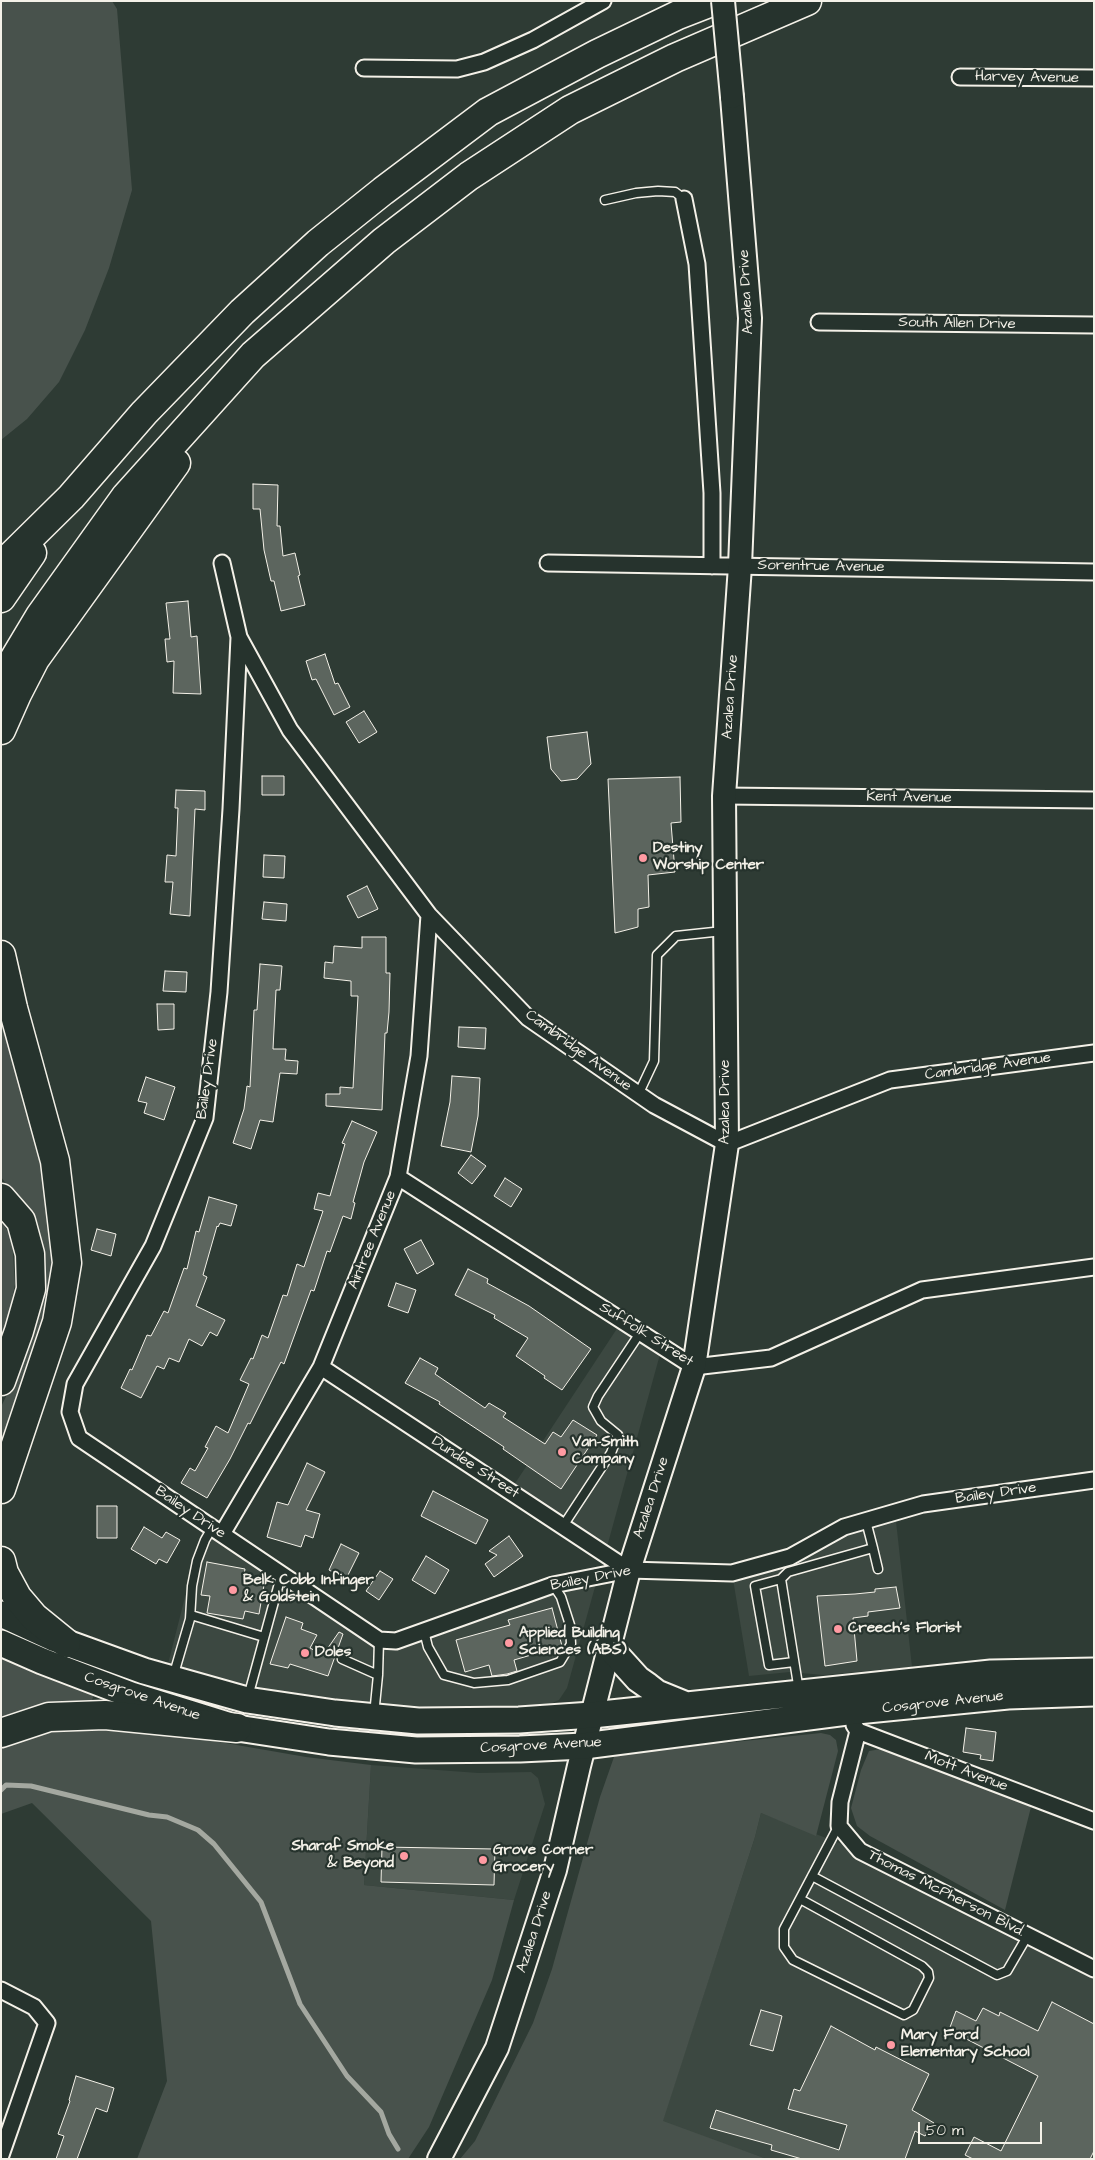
<!DOCTYPE html>
<style>
body{margin:0}
#map{position:relative;width:1095px;height:2160px;overflow:hidden;background:#2e3b34;font-family:"Architects Daughter",sans-serif}
canvas{display:block}
.frame{position:absolute;inset:0;border:2px solid #f4f1e8;pointer-events:none}
.scale{position:absolute;left:918px;top:2122px;width:124px;height:22px;box-sizing:border-box;border:2px solid #f4f1e8;border-top:0;padding-left:6px;font-size:15px;line-height:18px;white-space:nowrap;color:#f4f1e8;-webkit-text-stroke:4px #26332d;paint-order:stroke}
</style>
<div id="map">
<canvas width="1095" height="2160"></canvas>
<div class="frame"></div>
<div class="scale">50 m</div>
</div>
<script>
const ctx = document.querySelector('canvas').getContext('2d');
ctx.lineJoin = 'round';
function paint(path, color) {
  ctx.fillStyle = color;
  ctx.fill(path, 'evenodd');
}
function toPath(rows) {
  const path = new Path2D();
  for (const r of rows) {
    path.moveTo(r[0], r[1]);
    for (let i = 2; i < r.length; i += 2) path.lineTo(r[i], r[i + 1]);
  }
  return path;
}
function trace(path, color, width, dash) {
  ctx.strokeStyle = color;
  ctx.lineWidth = width;
  ctx.lineCap = dash ? 'butt' : 'round';
  ctx.setLineDash(dash || []);
  ctx.stroke(path);
}
function write(font, color, halo, rows, align = 'center') {
  ctx.font = font + ' "Architects Daughter",sans-serif';
  ctx.lineWidth = 4.5;
  ctx.setLineDash([]);
  ctx.textBaseline = 'middle';
  ctx.strokeStyle = halo;
  ctx.fillStyle = color;
  for (const [text, x, y, turn = 0] of rows) {
    ctx.save();
    ctx.translate(x, y);
    ctx.rotate((+turn || 0) * Math.PI / 180);
    ctx.textAlign = isNaN(turn) ? turn : align;
    if (halo) ctx.strokeText(text, 0, 0);
    ctx.fillText(text, 0, 0);
    ctx.restore();
  }
}
paint(toPath([
 [622,1321,662,1347,605,1554,510,1491],
 [895,1512,912,1667,823,1675,790,1672,749,1676,732,1573],
 [204,1522,379,1640,598,1576,567,1688,559,1700,539,1709,391,1709,254,1691,168,1664],
 [371,1765,478,1773,531,1772,538,1778,545,1804,514,1900,364,1885],
 [761,1813,860,1851,1094,1969,1094,2159,767,2159,662,2122,755,1837]
]), '#3c4841');
paint(toPath([
 [1,1,112,1,117,9,132,190,109,268,85,330,59,382,27,419,1,440],
 [1,992,37,1124,56,1256,51,1301,1,1458,1,1407,18,1371,25,1209,1,1177],
 [1,1220,12,1239,15,1284,1,1356],
 [1,1653,94,1695,91,1702,35,1707,1,1717],
 [104,1722,306,1757,371,1765,364,1885,514,1900,492,1980,429,2127,408,2159,137,2159,167,2081,151,1921,32,1803,1,1814,1,1744,34,1729],
 [821,1733,830,1735,836,1740,838,1751,816,1836,761,1813,755,1837,663,2121,767,2159,460,2159,475,2141,533,2023,552,1969,600,1797,614,1757,619,1754],
 [881,1749,1032,1803,1005,1910,870,1836,857,1826,851,1808,861,1770,869,1751]
]), '#48524c');
trace(toPath([
 [1,1790,6,1785,31,1786,149,1815,167,1817,198,1830,214,1844,261,1902,300,2004,347,2076,381,2112,389,2134,398,2149]
]), '#a4a8a0', 5);
const building = toPath([
 [253,484,278,485,277,526,280,526,283,556,295,553,300,575,298,576,305,605,281,611,274,581,271,581,264,550,260,509,253,509,253,484],
 [188,601,191,637,197,636,201,694,173,693,174,661,167,662,165,639,170,639,166,603,188,601],
 [325,654,335,684,338,683,350,707,334,715,316,679,312,680,306,661,325,654],
 [364,711,377,732,359,743,346,722,364,711],
 [587,732,591,764,577,779,561,781,551,769,547,737,587,732],
 [262,776,284,776,284,795,262,795,262,776],
 [680,777,681,822,671,823,675,872,648,875,649,907,638,909,638,927,615,933,608,779,680,777],
 [176,790,205,791,205,810,195,809,190,916,170,914,173,882,165,882,167,855,176,856,178,808,175,808,176,790],
 [264,855,285,856,284,878,263,877,264,855],
 [367,886,378,909,358,918,347,896,367,886],
 [264,902,287,904,286,921,262,919,264,902],
 [362,937,386,937,386,973,390,973,389,1012,387,1033,385,1033,382,1110,326,1106,326,1094,340,1094,340,1087,353,1088,358,996,351,996,351,981,324,978,325,962,333,963,334,946,362,948,362,937],
 [260,964,282,966,280,990,276,990,273,1049,286,1049,285,1060,298,1061,297,1074,280,1073,273,1122,260,1120,251,1149,233,1143,244,1109,247,1086,250,1087,254,1010,257,1010,260,964],
 [165,971,187,972,186,992,163,991,165,971],
 [157,1004,174,1004,174,1029,158,1030,157,1004],
 [459,1027,486,1028,485,1049,458,1047,459,1027],
 [452,1076,480,1078,478,1116,471,1152,441,1146,450,1102,452,1076],
 [146,1077,175,1087,164,1120,144,1113,147,1103,138,1101,146,1077],
 [352,1121,377,1132,364,1162,353,1202,355,1203,351,1219,343,1216,330,1252,327,1251,314,1291,311,1290,284,1364,281,1362,250,1424,248,1423,230,1459,207,1498,181,1483,190,1468,195,1471,208,1448,205,1447,216,1426,228,1433,249,1384,240,1380,251,1358,253,1359,262,1335,268,1338,283,1295,287,1296,297,1264,304,1267,323,1211,314,1209,318,1193,330,1196,345,1144,342,1143,352,1121],
 [471,1155,486,1166,472,1184,458,1173,471,1155],
 [505,1178,522,1189,511,1207,494,1196,505,1178],
 [209,1197,237,1205,231,1226,220,1223,218,1227,217,1226,203,1275,207,1277,196,1306,225,1320,217,1336,210,1332,202,1346,189,1339,179,1362,169,1358,164,1369,157,1366,141,1398,121,1388,130,1369,132,1370,147,1335,151,1336,164,1311,168,1313,184,1268,187,1269,196,1231,199,1232,209,1197],
 [97,1229,116,1234,111,1256,91,1250,97,1229],
 [421,1240,434,1264,417,1274,404,1249,421,1240],
 [468,1269,488,1279,487,1283,529,1306,591,1349,562,1390,544,1378,545,1376,516,1356,528,1338,494,1318,495,1315,455,1295,468,1269],
 [396,1283,416,1290,408,1313,388,1306,396,1283],
 [420,1358,438,1368,435,1374,485,1408,489,1403,506,1413,503,1417,545,1444,553,1432,561,1437,573,1420,597,1435,561,1489,503,1449,504,1447,439,1404,440,1402,405,1383,420,1358],
 [307,1463,325,1472,306,1510,320,1514,313,1538,305,1535,301,1547,267,1537,277,1502,288,1505,307,1463],
 [433,1491,488,1520,476,1544,421,1516,433,1491],
 [97,1506,117,1506,117,1538,97,1538,97,1506],
 [144,1527,162,1538,166,1532,180,1540,167,1563,159,1559,156,1564,131,1549,144,1527],
 [509,1536,523,1556,494,1577,485,1564,497,1555,489,1551,509,1536],
 [341,1544,359,1553,346,1579,329,1570,341,1544],
 [426,1556,449,1570,435,1594,412,1580,426,1556],
 [207,1562,245,1569,243,1581,264,1585,259,1614,245,1611,243,1619,207,1613,210,1596,201,1595,207,1562],
 [380,1571,393,1579,379,1600,366,1591,380,1571],
 [896,1587,900,1608,868,1612,868,1616,853,1618,857,1661,825,1666,817,1596,855,1594,875,1592,875,1589,896,1587],
 [552,1608,562,1646,514,1660,517,1671,507,1674,492,1676,489,1665,465,1672,456,1640,510,1625,508,1620,552,1608],
 [286,1617,303,1623,301,1629,317,1635,310,1648,323,1655,339,1632,343,1634,328,1676,290,1664,288,1668,270,1664,286,1617],
 [966,1728,996,1732,993,1761,980,1759,981,1755,963,1752,966,1728],
 [382,1847,495,1849,494,1885,381,1882,382,1847],
 [1052,2002,1094,2024,1094,2151,1090,2159,973,2159,965,2155,974,2137,1001,2151,1038,2076,949,2030,956,2011,976,2021,983,2008,999,2016,1000,2012,1038,2031,1052,2002],
 [761,2010,782,2016,773,2051,750,2045,761,2010],
 [831,2026,875,2050,876,2047,929,2074,912,2110,934,2123,925,2136,915,2131,905,2159,802,2159,771,2150,772,2145,710,2128,716,2110,839,2150,847,2125,788,2109,794,2089,800,2091,831,2026],
 [76,2076,114,2088,107,2112,96,2108,77,2159,56,2159,64,2136,58,2134,70,2101,69,2100,76,2076]
]);
paint(building, '#5c655e');
trace(building, '#f4f1e8', 1);
const lane = toPath([
 [605,200,636,193,658,191,675,192,684,199],
 [638,1095,654,1061,657,955,676,936,723,931],
 [866,1521,873,1548],
 [563,1526,611,1453,618,1435,601,1421,593,1407,598,1396,640,1333],
 [781,1579,788,1572,873,1548,878,1569],
 [191,1615,264,1637],
 [424,1631,428,1647,444,1675,474,1683,508,1680,560,1662,571,1644,570,1625,561,1597,553,1585],
 [342,1659,378,1675],
 [794,1662,769,1665,755,1586,781,1579,799,1691],
 [173,1677,190,1619,192,1586,197,1561,205,1540,212,1528],
 [248,1697,281,1576],
 [374,1715,378,1675,379,1640],
 [812,1876,997,1975,1007,1971,1028,1935],
 [800,1899,922,1966,928,1972,929,1978,913,2010,904,2015,793,1960,784,1947,784,1929,839,1825]
]);
const street = toPath([
 [364,68,457,69,484,62,533,40,603,1],
 [960,77,1094,78],
 [684,199,697,264,712,493,712,566],
 [819,322,1094,325],
 [222,563,239,637,290,730,429,915,528,1018,654,1105,727,1144,890,1080,1094,1053],
 [548,563,1094,572],
 [239,637,231,809,219,992,205,1118,153,1246,75,1384,70,1412,79,1438,379,1640,396,1641,553,1585,629,1570,732,1573,790,1557,844,1527,923,1504,1094,1480],
 [724,796,1094,800],
 [398,1177,694,1367,771,1358,922,1290,1094,1267],
 [321,1367,629,1570],
 [222,1534,321,1367,398,1177,419,1056,429,915],
 [854,1725,858,1731,1094,1821],
 [858,1731,840,1802,839,1826,860,1851,1094,1969],
 [1,1990,34,2007,47,2023,1,2155]
]);
const secondary = toPath([
 [439,2159,497,2048,555,1870,579,1766,629,1570,694,1367,727,1144,724,796,740,566,750,318,732,97]
]);
const primary = toPath([
 [1,1614,53,1638,144,1671,247,1700,335,1713,418,1721,519,1720,592,1715,991,1673,1094,1671],
 [1,1643,42,1661,131,1695,237,1728,329,1742,416,1750,520,1749,584,1746,847,1712,1008,1696,1094,1693],
 [609,1647,638,1679,648,1686,657,1693,684,1704]
]);
const highway = toPath([
 [1,566,71,497,144,413,242,312,318,243,383,191,488,112,597,54,678,15,714,1],
 [1,598,32,553],
 [1,681,40,616,126,496,253,355,384,241,469,176,570,110,675,58,807,1],
 [1,730,17,694,35,659,176,463],
 [1,955,13,1008,55,1161,67,1263,57,1322,1,1489],
 [1,1198,21,1221,30,1254,31,1289,19,1331,1,1381],
 [1,1561,4,1573,17,1597,34,1617,66,1643],
 [1,1733,49,1717,105,1715,237,1728]
]);
trace(lane, '#f4f1e8', 11);
trace(street, '#f4f1e8', 19);
trace(secondary, '#f4f1e8', 26);
trace(primary, '#f4f1e8', 29);
trace(highway, '#f4f1e8', 31);
trace(lane, '#26332d', 8);
trace(street, '#26332d', 15);
trace(secondary, '#26332d', 22);
trace(primary, '#26332d', 25);
trace(highway, '#26332d', 28);
const secondaryBridge = toPath([
 [723,1,732,97]
]);
trace(secondaryBridge, '#f4f1e8', 26, []);
trace(secondaryBridge, '#26332d', 22);
for (const [x, y, r, color] of [
 [643,858,5,"#ff9aa2"],
 [562,1452,5,"#ff9aa2"],
 [233,1590,5,"#ff9aa2"],
 [838,1629,5,"#ff9aa2"],
 [509,1643,5,"#ff9aa2"],
 [305,1653,5,"#ff9aa2"],
 [404,1856,5,"#ff9aa2"],
 [483,1860,5,"#ff9aa2"],
 [891,2045,5,"#ff9aa2"]
]) {
  const dot = new Path2D();
  dot.arc(x, y, r, 0, 2 * Math.PI);
  ctx.fillStyle = color;
  ctx.fill(dot);
  trace(dot, '#26332d', 2);
}
write('15px', '#f4f1e8', '#26332d', [
 ["Harvey Avenue",1027,78,1],
 ["Azalea Drive",747,292,-93],
 ["South Allen Drive",957,324,1],
 ["Sorentrue Avenue",821,567,1],
 ["Azalea Drive",731,697,-86],
 ["Kent Avenue",909,798,1],
 ["Cambridge Avenue",578,1051,36],
 ["Cambridge Avenue",988,1067,-8],
 ["Bailey Drive",208,1079,-82],
 ["Azalea Drive",726,1102,-90],
 ["Aintree Avenue",373,1240,-68],
 ["Suffolk Street",646,1335,32],
 ["Dundee Street",475,1468,33],
 ["Bailey Drive",996,1494,-8],
 ["Azalea Drive",652,1498,-72],
 ["Bailey Drive",190,1513,34],
 ["Bailey Drive",591,1579,-11],
 ["Cosgrove Avenue",142,1697,19],
 ["Cosgrove Avenue",943,1703,-6],
 ["Cosgrove Avenue",541,1746,-3],
 ["Mott Avenue",966,1772,21],
 ["Thomas McPherson Blvd.",946,1894,27],
 ["Azalea Drive",535,1932,-72]
]);
write('bold 15px', '#f4f1e8', '#26332d', [
 ["Destiny",653,849],
 ["Worship Center",653,866],
 ["Van-Smith",572,1443],
 ["Company",572,1460],
 ["Belk Cobb Infinger",243,1581],
 ["& Goldstein",243,1598],
 ["Creech's Florist",848,1629],
 ["Applied Building",519,1634],
 ["Sciences (ABS)",519,1651],
 ["Doles",315,1653],
 ["Sharaf Smoke",394,1847,"right"],
 ["& Beyond",394,1864,"right"],
 ["Grove Corner",493,1851],
 ["Grocery",493,1868],
 ["Mary Ford",901,2036],
 ["Elementary School",901,2053]
], 'left');
</script>
